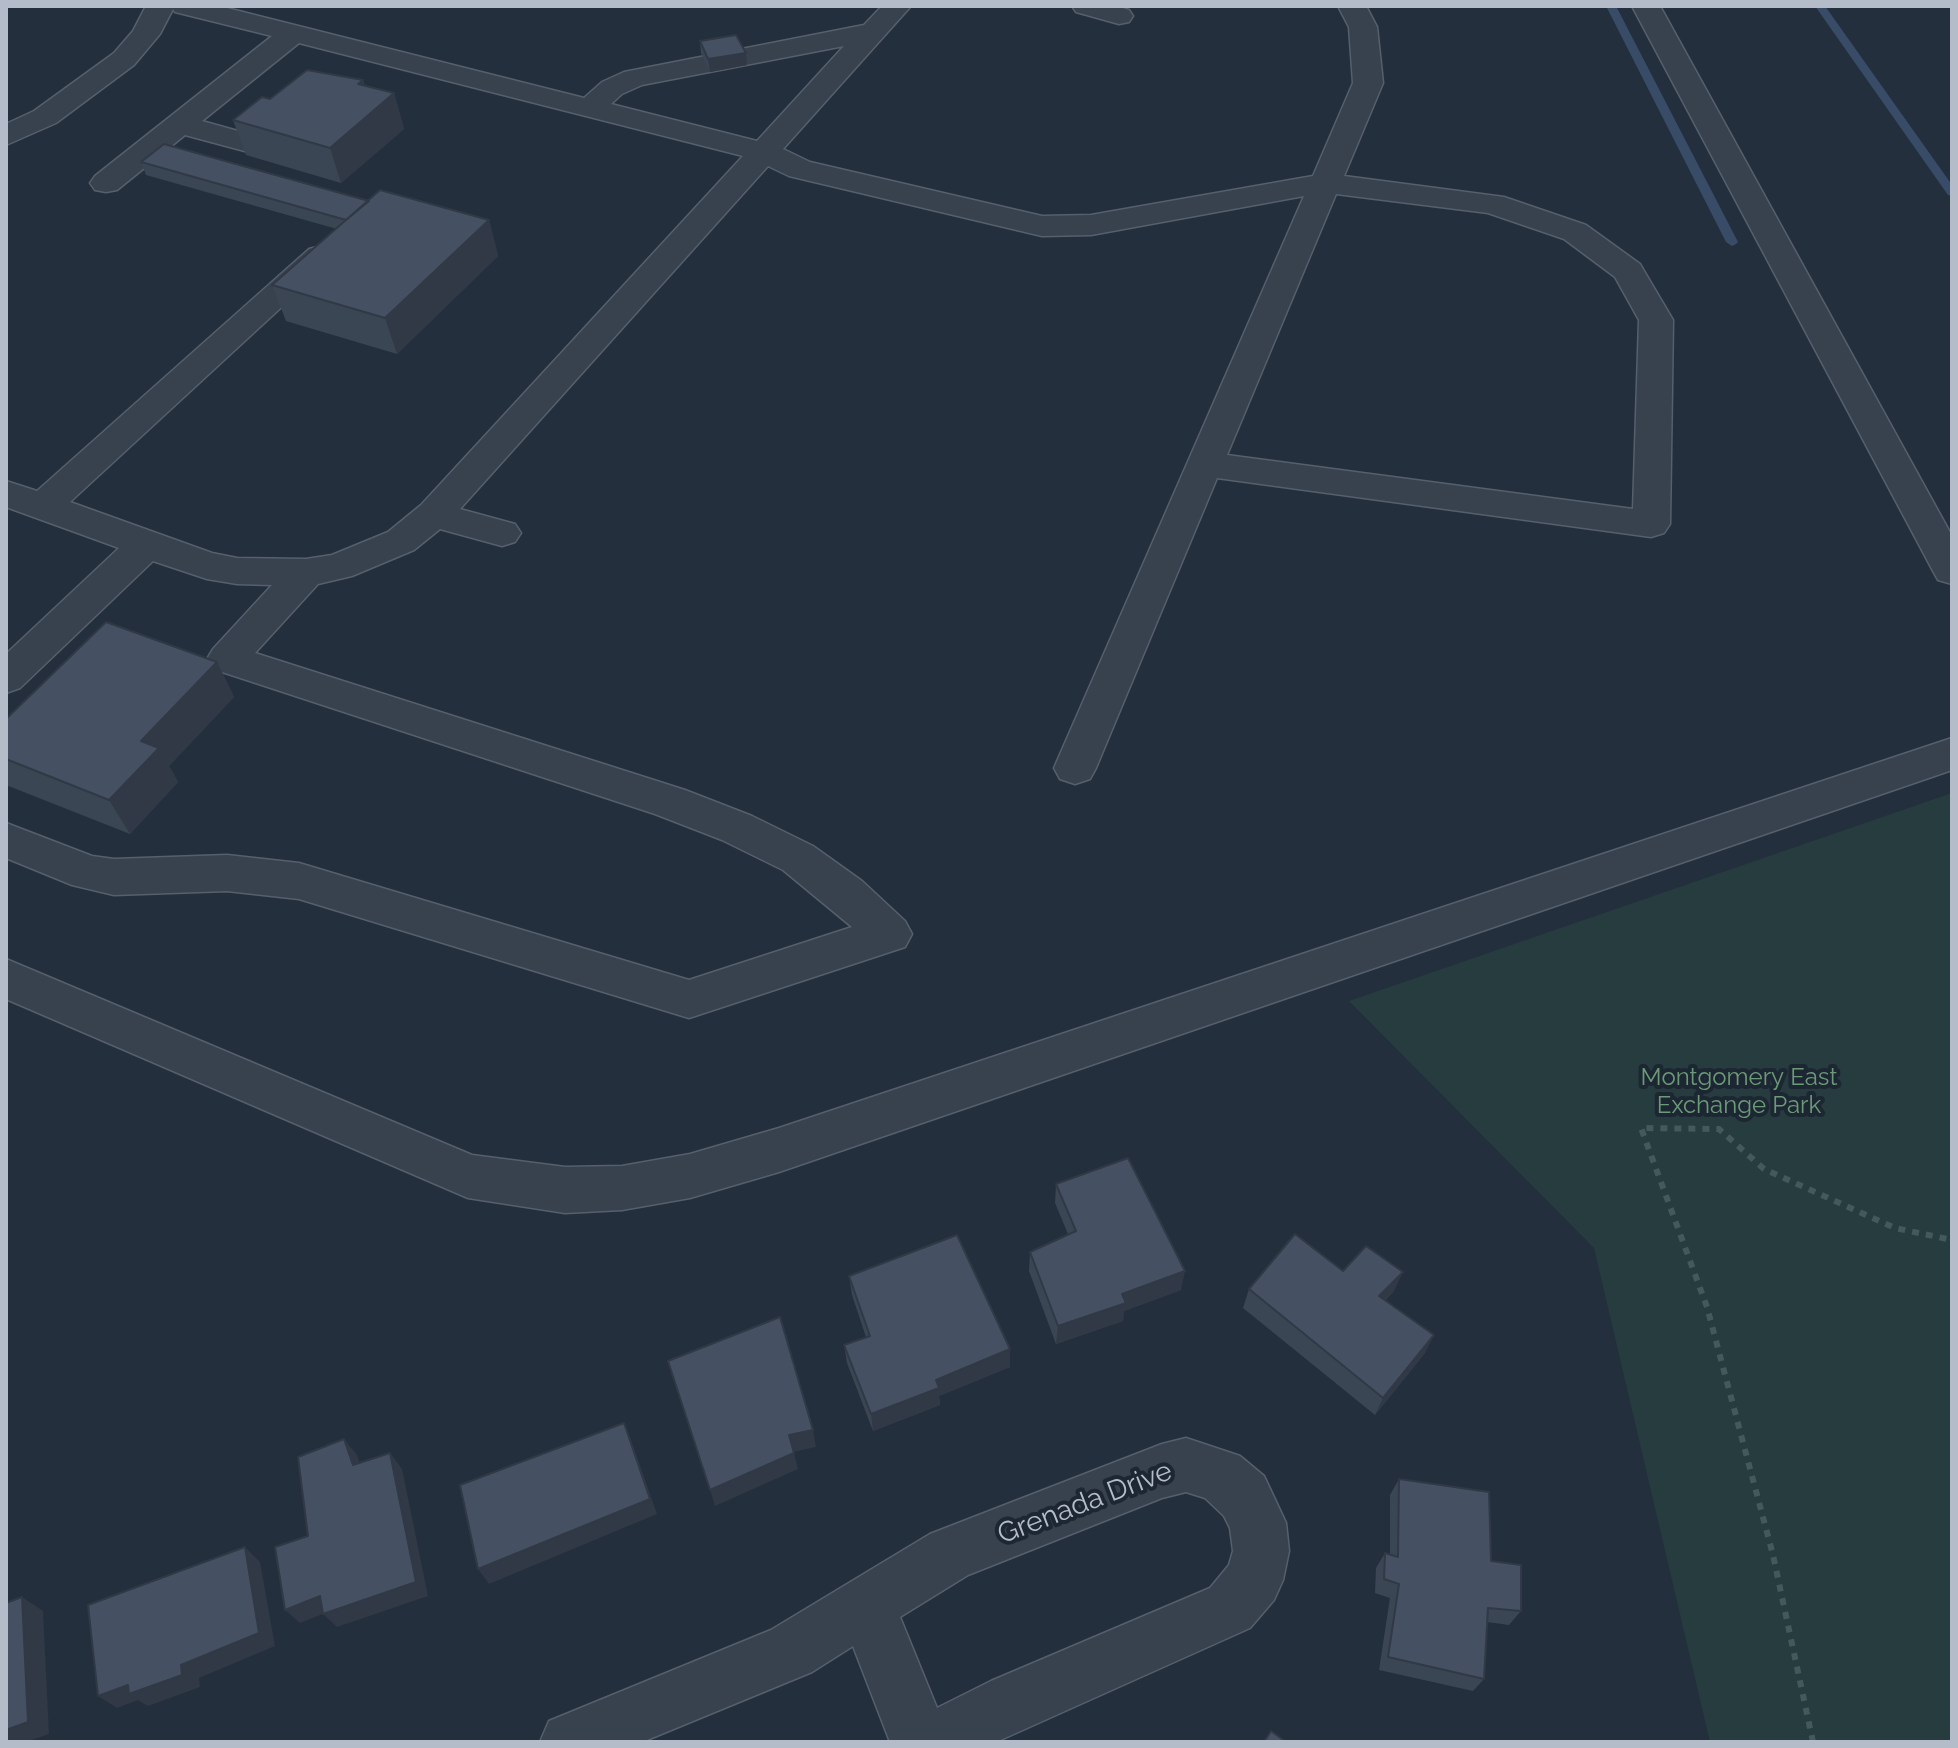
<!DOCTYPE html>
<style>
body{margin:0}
#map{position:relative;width:1958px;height:1748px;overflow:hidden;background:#242f3e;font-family:Raleway,sans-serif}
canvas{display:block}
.frame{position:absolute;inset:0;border:8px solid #b4bcc9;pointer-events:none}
</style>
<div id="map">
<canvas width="1958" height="1748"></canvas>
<div class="frame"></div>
</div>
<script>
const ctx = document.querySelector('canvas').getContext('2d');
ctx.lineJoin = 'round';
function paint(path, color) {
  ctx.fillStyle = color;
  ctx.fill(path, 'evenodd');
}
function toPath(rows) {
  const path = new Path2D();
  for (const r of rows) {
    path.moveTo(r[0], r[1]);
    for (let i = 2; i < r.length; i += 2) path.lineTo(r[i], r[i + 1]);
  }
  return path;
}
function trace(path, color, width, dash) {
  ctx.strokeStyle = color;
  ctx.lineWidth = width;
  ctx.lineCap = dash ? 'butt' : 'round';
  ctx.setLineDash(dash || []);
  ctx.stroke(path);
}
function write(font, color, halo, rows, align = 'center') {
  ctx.font = font + ' Raleway,sans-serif';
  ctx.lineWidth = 8;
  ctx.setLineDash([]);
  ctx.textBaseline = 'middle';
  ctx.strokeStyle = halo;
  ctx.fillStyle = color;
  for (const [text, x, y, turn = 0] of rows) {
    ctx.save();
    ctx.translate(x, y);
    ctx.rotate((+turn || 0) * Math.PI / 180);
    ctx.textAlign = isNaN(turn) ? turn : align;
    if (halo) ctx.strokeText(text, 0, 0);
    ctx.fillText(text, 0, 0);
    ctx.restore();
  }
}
paint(toPath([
 [1952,793,1952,1742,1710,1742,1594,1248,1349,1001]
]), '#263c3f');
paint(toPath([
 [1606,6,1616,6,1738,242,1736,244,1732,246,1726,242,1606,6],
 [1815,6,1825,6,1952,185,1952,196,1948,195,1815,6]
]), '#394c67');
const minor = toPath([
 [146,6,219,6,584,98,602,82,624,72,864,25,882,6,911,6,783,149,810,162,1042,216,1091,215,1313,176,1353,83,1349,27,1338,6,1366,6,1377,27,1383,83,1344,176,1504,197,1586,225,1640,264,1644,271,1673,320,1670,524,1664,533,1651,537,1217,478,1096,768,1090,779,1075,784,1060,779,1054,768,1304,196,1091,235,1042,236,789,176,768,166,460,509,515,524,521,533,515,542,502,546,440,529,414,550,352,576,318,584,255,653,685,790,752,816,813,846,862,881,905,921,912,934,905,947,689,1018,299,899,227,891,114,895,72,885,6,858,6,823,92,856,114,859,227,855,299,863,689,980,852,927,783,870,722,840,655,814,213,669,207,659,213,649,272,585,237,584,207,579,153,561,20,688,6,693,6,654,119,548,6,507,6,481,37,491,309,249,321,246,333,249,337,256,70,502,212,553,237,558,306,559,332,555,388,532,421,505,743,156,299,43,202,121,263,138,267,144,263,150,252,153,185,135,117,190,106,192,95,190,90,183,95,176,272,36,175,12,173,9,160,34,134,65,56,123,6,145,6,124,34,111,114,53,133,31,146,6],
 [844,46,757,141,611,104,622,94,642,85,844,46],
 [1336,194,1488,213,1564,239,1615,277,1639,320,1633,509,1227,455,1336,194],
 [1072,6,1116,6,1129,10,1133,16,1129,22,1119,24,1076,12,1072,6],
 [1632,6,1660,6,1952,536,1952,584,1938,580,1933,571,1632,6],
 [1952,738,1952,770,779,1172,690,1198,622,1210,565,1213,468,1198,6,999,6,959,472,1155,565,1167,622,1166,690,1154,779,1128,1952,738],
 [1186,1438,1240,1456,1264,1476,1286,1523,1289,1551,1283,1580,1274,1600,1250,1628,996,1742,890,1742,853,1646,812,1672,642,1742,540,1742,549,1721,771,1630,930,1534,1162,1444,1186,1438],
 [1186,1492,1205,1498,1224,1516,1230,1528,1233,1551,1229,1565,1210,1588,991,1681,937,1708,900,1617,968,1575,1162,1498,1186,1492]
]);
trace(minor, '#565f6c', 3);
trace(toPath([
 [1813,1742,1773,1555,1707,1307,1641,1128,1719,1129,1764,1169,1895,1228,1952,1240]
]), '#44595c', 6, [7, 7]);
paint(minor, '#38414e');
paint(toPath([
 [700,41,747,65,710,72,701,53],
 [363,80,365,86,394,93,404,129,341,183,246,155,233,120,270,99],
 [141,162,489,220,498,256,397,354,286,321,272,285,337,229,146,175],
 [179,648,217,662,234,697,169,766,178,782,130,834,6,785,6,719],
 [1056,1184,1181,1290,1124,1311,1123,1321,1056,1344,1029,1271,1030,1252,1068,1234,1055,1203],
 [1343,1271,1394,1291,1385,1301,1425,1353,1375,1415,1243,1308,1249,1289],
 [849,1276,1010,1367,939,1396,940,1405,873,1431,847,1363,844,1345,866,1337,852,1295],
 [1399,1479,1491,1561,1521,1611,1509,1625,1487,1622,1484,1679,1473,1691,1379,1670,1390,1598,1375,1593,1376,1568,1385,1553,1390,1555,1390,1495]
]), '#3b4654');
paint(toPath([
 [746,53,747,65,710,72,708,59],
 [363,80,372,112,394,93,404,129,341,183,330,148,358,84],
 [489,220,498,256,397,354,385,318],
 [217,662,234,697,169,766,178,782,130,834,109,800,141,741],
 [1185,1271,1181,1290,1124,1311,1123,1321,1056,1344,1058,1326,1122,1294],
 [1403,1272,1394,1291,1371,1315,1379,1296],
 [1434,1335,1425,1353,1375,1415,1383,1398],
 [1010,1349,1010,1367,939,1396,940,1405,873,1431,871,1414,936,1380],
 [624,1423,631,1440,657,1514,489,1584,478,1569],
 [813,1430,816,1447,793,1452,789,1435],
 [344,1439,357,1455,366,1481,353,1465],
 [390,1453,402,1469,428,1596,337,1627,323,1614,300,1623,285,1610],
 [794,1453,798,1469,715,1506,710,1490],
 [245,1547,260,1562,275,1646,199,1678,200,1687,148,1706,138,1700,117,1708,98,1696],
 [22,1597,43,1611,49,1734,26,1742,6,1742,6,1730]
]), '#303945');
const building = toPath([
 [736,35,746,53,708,59,700,41,736,35],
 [307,70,363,80,358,84,394,93,330,148,233,120,262,97,270,99,307,70],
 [164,144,369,201,346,220,141,162,164,144],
 [380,190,489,220,385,318,272,285,380,190],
 [106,622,217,662,141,741,159,748,109,800,6,759,6,719,106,622],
 [1128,1158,1185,1271,1122,1294,1126,1303,1058,1326,1030,1252,1076,1231,1056,1184,1128,1158],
 [1295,1234,1343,1271,1366,1246,1403,1272,1379,1296,1434,1335,1383,1398,1249,1289,1295,1234],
 [957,1235,1010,1349,936,1380,939,1388,871,1414,844,1345,870,1336,849,1276,957,1235],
 [780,1317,813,1430,789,1435,794,1453,710,1490,668,1361,780,1317],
 [624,1423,650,1499,478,1569,460,1485,624,1423],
 [344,1439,353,1465,390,1453,416,1582,323,1614,320,1596,285,1610,275,1547,308,1536,298,1457,344,1439],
 [1399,1479,1489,1492,1491,1561,1521,1565,1521,1611,1488,1608,1484,1679,1388,1657,1399,1584,1384,1579,1385,1553,1398,1557,1399,1479],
 [245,1547,259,1633,181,1665,182,1675,129,1694,128,1685,98,1696,88,1605,245,1547],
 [22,1597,28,1722,6,1730,6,1603,22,1597],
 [1271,1731,1286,1742,1264,1742,1271,1731]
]);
paint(building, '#455162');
trace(building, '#303945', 2);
write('24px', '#6b9a76', '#1d2633', [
 ["Montgomery East",1739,1078],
 ["Exchange Park",1739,1106]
]);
write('28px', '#b4bcc9', '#1d2633', [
 ["Grenada Drive",1085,1503,-21]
]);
</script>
